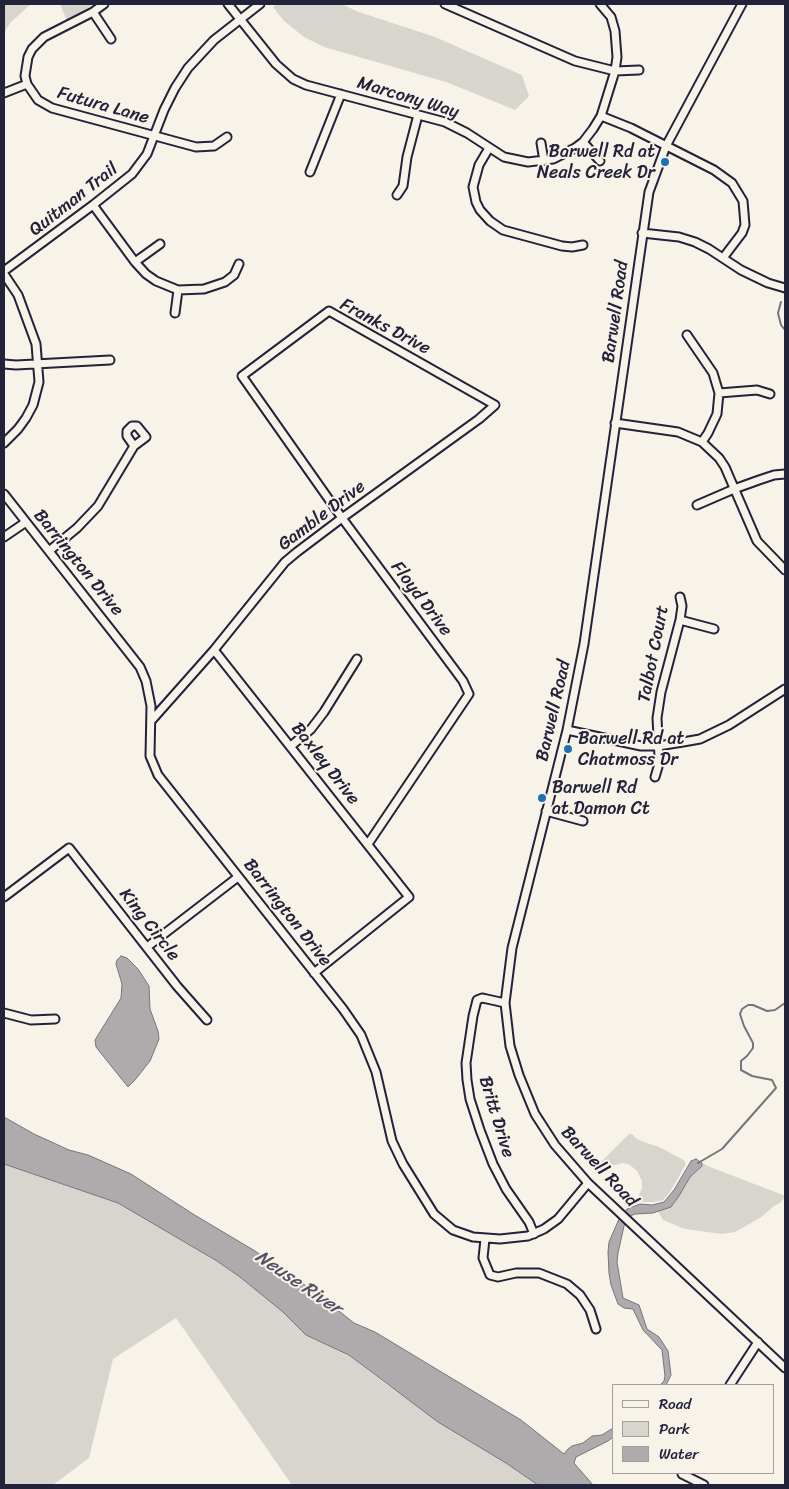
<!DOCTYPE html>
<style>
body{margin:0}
#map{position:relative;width:789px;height:1489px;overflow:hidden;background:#f7f3e8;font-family:Sriracha,sans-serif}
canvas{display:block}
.frame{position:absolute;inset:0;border:5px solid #22223b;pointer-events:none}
.legend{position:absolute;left:612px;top:1384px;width:162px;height:90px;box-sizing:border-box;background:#f7f3e8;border:1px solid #a29fa3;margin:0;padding:6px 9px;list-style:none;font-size:15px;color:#22223b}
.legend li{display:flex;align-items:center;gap:10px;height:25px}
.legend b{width:25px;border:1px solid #a29fa3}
</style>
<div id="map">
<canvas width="789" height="1489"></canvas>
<div class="frame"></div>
<ul class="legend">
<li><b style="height:6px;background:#f7f3e8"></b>Road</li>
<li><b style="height:14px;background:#d8d5cf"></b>Park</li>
<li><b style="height:14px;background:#aeabad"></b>Water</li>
</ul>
</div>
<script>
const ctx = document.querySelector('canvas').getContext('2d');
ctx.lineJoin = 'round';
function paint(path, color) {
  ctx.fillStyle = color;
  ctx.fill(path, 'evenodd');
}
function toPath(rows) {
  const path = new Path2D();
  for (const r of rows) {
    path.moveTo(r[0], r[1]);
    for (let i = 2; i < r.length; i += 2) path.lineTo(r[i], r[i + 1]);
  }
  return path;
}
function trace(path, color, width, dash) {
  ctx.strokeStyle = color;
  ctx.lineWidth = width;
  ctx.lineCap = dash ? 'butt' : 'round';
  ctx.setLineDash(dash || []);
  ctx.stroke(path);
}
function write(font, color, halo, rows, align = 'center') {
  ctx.font = font + ' Sriracha,sans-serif';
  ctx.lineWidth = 4;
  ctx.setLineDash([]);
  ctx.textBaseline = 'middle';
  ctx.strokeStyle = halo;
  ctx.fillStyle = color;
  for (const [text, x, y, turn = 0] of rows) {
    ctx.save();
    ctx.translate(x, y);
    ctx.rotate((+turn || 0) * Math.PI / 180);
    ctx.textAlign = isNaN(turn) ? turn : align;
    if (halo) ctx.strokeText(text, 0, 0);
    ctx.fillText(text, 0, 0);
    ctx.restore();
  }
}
paint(toPath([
 [4,4,31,4,10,23,4,33],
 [60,4,94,4,67,21],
 [277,4,342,4,356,11,435,37,522,75,529,96,515,110,446,82,324,47,304,37,284,21,273,7],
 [629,1134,632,1134,637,1139,644,1142,659,1147,684,1160,686,1164,670,1192,663,1200,655,1202,641,1202,638,1198,642,1188,642,1181,637,1171,630,1165,623,1163,604,1168,603,1167,601,1162],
 [702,1163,710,1167,783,1195,785,1197,780,1203,774,1206,760,1218,735,1232,722,1234,685,1229,663,1220,657,1210,666,1208,674,1204,690,1177,702,1166],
 [4,1164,118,1203,217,1261,240,1277,283,1312,306,1335,349,1355,387,1385,506,1463,538,1485,292,1485,176,1318,113,1359,89,1458,53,1485,4,1485]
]), '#d8d5cf');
const water = toPath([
 [121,956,127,958,138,969,149,986,150,1009,158,1031,159,1039,150,1061,135,1080,128,1087,96,1047,95,1040,121,998,122,984,116,964,117,960,121,956],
 [4,1117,34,1134,69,1150,88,1155,131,1174,193,1214,255,1251,315,1292,354,1323,375,1332,521,1420,564,1454,568,1449,572,1446,583,1443,592,1436,602,1435,613,1428,613,1437,608,1441,576,1457,574,1463,593,1485,538,1485,506,1463,438,1422,349,1355,306,1335,283,1312,240,1277,217,1261,118,1203,4,1164,4,1117],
 [696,1159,702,1163,702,1166,690,1177,679,1196,671,1207,653,1213,635,1214,630,1216,624,1226,618,1253,617,1262,623,1298,639,1305,647,1329,659,1337,668,1351,671,1375,666,1385,660,1385,664,1381,665,1376,662,1350,643,1330,633,1309,624,1308,618,1304,611,1285,609,1273,608,1252,609,1242,619,1219,627,1209,640,1204,652,1205,664,1202,674,1190,691,1161,696,1159]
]);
paint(water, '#aeabad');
trace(water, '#76747f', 1);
trace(toPath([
 [781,302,778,313,781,325,785,330],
 [698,1163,722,1149,776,1088,772,1080,752,1076,741,1070,741,1061,747,1056,753,1048,753,1043,744,1026,740,1014,742,1009,748,1005,753,1005,767,1011,775,1010,785,1003]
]), '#76747f', 2);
const minor = toPath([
 [104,4,93,12,44,37,32,49,28,57,25,76,27,84,38,100,52,108,196,147,214,146,227,137],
 [228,4,276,64,293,79,306,85,445,122,467,133,504,157,528,162,553,159,575,148,583,142,593,129,601,116,615,71,617,57,615,31,611,17,600,4],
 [445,4,575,61,615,71,639,70],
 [742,4,666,146,649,192,584,644,567,730,512,948,505,1003,510,1046,519,1075,535,1114,555,1145,588,1183,785,1368],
 [93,12,111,39],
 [4,93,27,84],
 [601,116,631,128,714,170,732,183,743,201,745,225,742,233,723,258],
 [583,142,600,161],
 [541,143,544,161],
 [489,148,479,165,473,187,476,202,480,210,490,221,503,230,562,246,572,247,583,245],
 [310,172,341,94],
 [397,195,403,186,407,157,418,115],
 [93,205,135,262,146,274,156,281,178,290,204,289,225,282,234,275,239,264],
 [642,233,679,237,695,242,709,249,741,270,768,283,785,288],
 [135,262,160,244],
 [4,271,93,205,132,174,147,154,164,110,175,88,188,68,214,40,260,4],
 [4,274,18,295,36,344,39,382,33,405,26,418,18,429,4,443],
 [175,313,178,290],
 [687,335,713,373,719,393,717,414,708,433,702,442],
 [4,364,16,365,110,360],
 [719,393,757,390,770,394],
 [615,423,678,432,702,442,719,458,725,467,757,541,785,570],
 [4,494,140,667,146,681,151,706,150,756,158,775,343,1009,361,1035,376,1072,392,1141,403,1164,434,1214,453,1230,473,1237,500,1239,528,1236,544,1229,558,1219,588,1183],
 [697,505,734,489,759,480,774,475,785,474],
 [4,537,26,522],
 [49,551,77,528,98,506,134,446,146,437,137,426,132,426,127,431,127,436,134,446],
 [680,620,714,629],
 [214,650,409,897,314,973],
 [151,721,214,650,285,562,297,552,342,518,479,419,495,405,329,311,242,376,342,518,463,681,469,694,368,844],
 [567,730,641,746,658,746,683,742,700,739,729,725,785,689],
 [291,746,311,729,324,712,357,659],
 [655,777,658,767,659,757,657,718,661,692,680,620,682,606,680,597],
 [546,811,583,821],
 [4,897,69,848,177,986,207,1020],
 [147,947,238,877],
 [505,1003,487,999,482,998,477,1000,473,1016,466,1063,467,1080,470,1099,480,1130,493,1164,506,1189,529,1222,534,1234],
 [4,1013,31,1020,55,1019],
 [485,1239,483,1258,490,1275,498,1277,516,1273,539,1273,567,1284,580,1295,590,1310,596,1329],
 [730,1385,758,1342],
 [683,1473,682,1474,704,1485]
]);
trace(minor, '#22223b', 11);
trace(minor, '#f7f3e8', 7);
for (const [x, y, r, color] of [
 [665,162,5,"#1f6fb2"],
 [568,749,5,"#1f6fb2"],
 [542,798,5,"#1f6fb2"]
]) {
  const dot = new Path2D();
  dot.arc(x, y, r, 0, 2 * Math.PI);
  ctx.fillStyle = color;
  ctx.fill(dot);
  trace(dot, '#f7f3e8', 2);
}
write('18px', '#22223b', '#f7f3e8', [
 ["Marcony Way",408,98,17],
 ["Futura Lane",103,106,16],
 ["Quitman Trail",74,200,-38],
 ["Barwell Road",616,312,-82],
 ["Franks Drive",385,327,28],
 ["Gamble Drive",322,516,-37],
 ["Barrington Drive",78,563,51],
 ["Floyd Drive",421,599,53],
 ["Talbot Court",654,654,-79],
 ["Barwell Road",554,711,-77],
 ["Baxley Drive",325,764,52],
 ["Barrington Drive",287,913,52],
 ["King Circle",149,925,52],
 ["Britt Drive",496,1117,73],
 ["Barwell Road",599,1167,47]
]);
write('18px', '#22223b', '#f7f3e8', [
 ["Barwell Rd at",655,152,"right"],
 ["Neals Creek Dr",655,173,"right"],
 ["Barwell Rd at",578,739],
 ["Chatmoss Dr",578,760],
 ["Barwell Rd",552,788],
 ["at Damon Ct",552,809]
], 'left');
write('italic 19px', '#535263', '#f7f3e8', [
 ["Neuse River",298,1283,34]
]);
</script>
